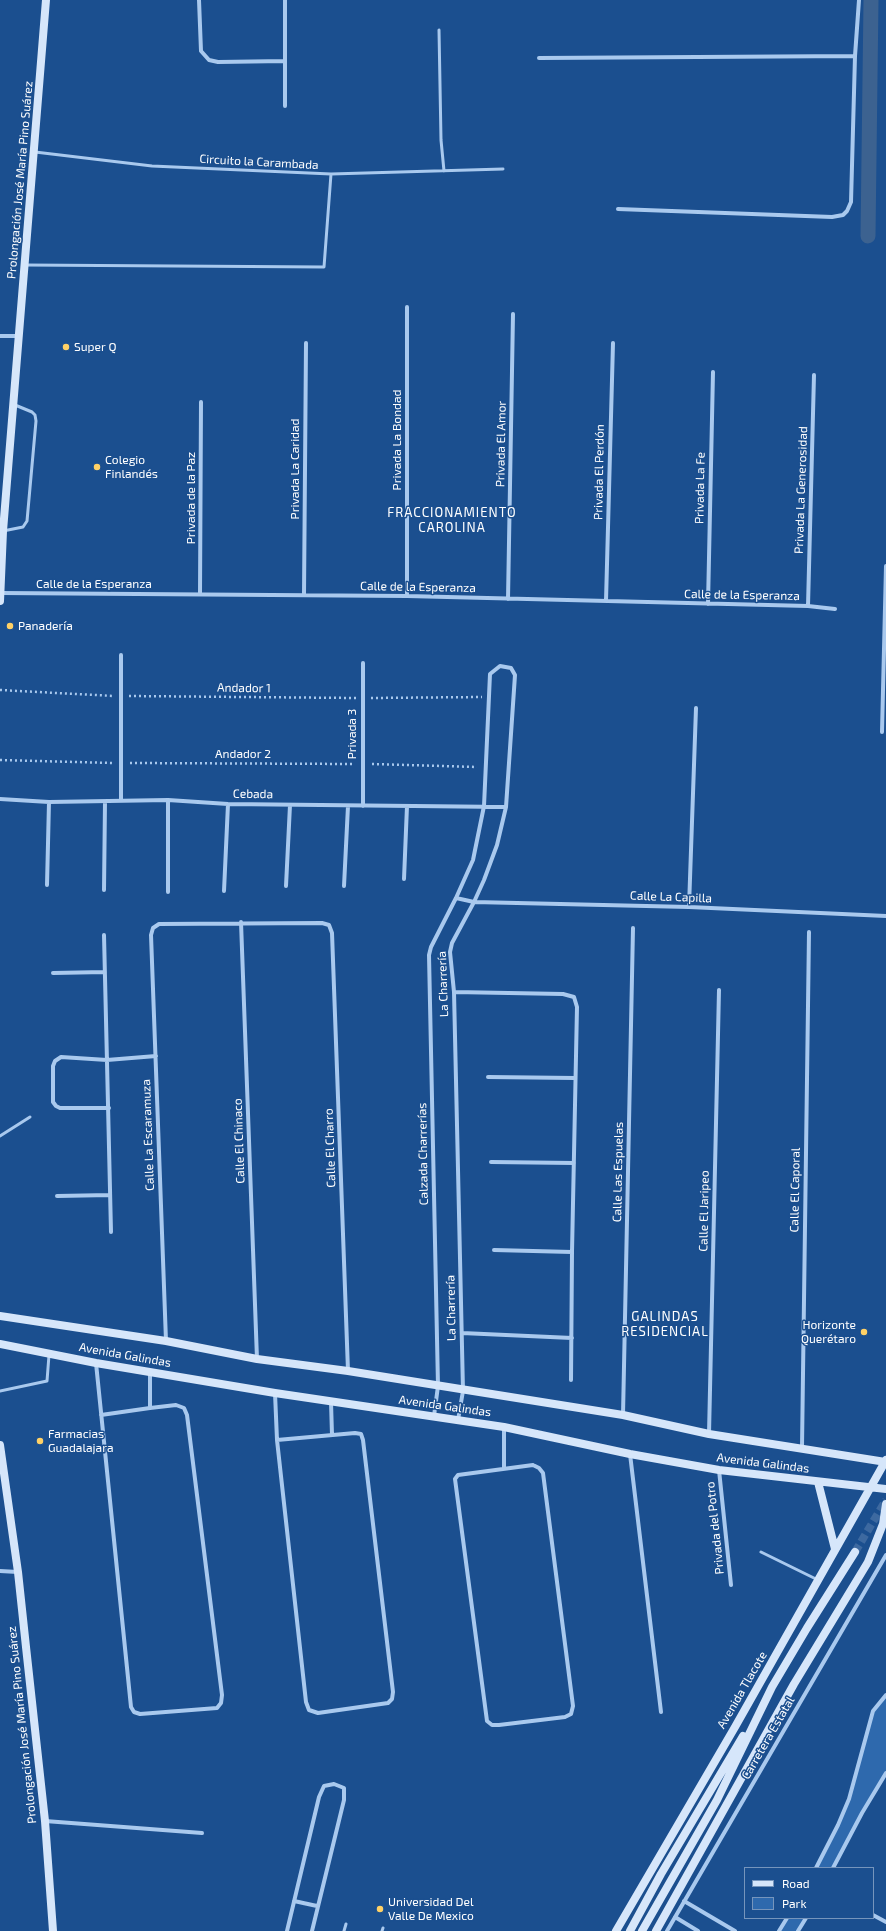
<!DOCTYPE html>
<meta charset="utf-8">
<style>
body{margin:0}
#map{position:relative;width:886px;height:1931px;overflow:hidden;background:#1b4f8f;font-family:"Exo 2",sans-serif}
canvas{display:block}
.legend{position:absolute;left:744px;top:1867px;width:130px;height:52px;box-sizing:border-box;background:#1b4f8f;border:1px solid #7695bc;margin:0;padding:5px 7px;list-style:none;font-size:12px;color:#fff}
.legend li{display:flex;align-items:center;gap:8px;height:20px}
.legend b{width:20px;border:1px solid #7695bc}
</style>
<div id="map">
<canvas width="886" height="1931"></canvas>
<ul class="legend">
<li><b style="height:5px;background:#d6e6fa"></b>Road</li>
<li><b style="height:11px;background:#2e69ad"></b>Park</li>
</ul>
</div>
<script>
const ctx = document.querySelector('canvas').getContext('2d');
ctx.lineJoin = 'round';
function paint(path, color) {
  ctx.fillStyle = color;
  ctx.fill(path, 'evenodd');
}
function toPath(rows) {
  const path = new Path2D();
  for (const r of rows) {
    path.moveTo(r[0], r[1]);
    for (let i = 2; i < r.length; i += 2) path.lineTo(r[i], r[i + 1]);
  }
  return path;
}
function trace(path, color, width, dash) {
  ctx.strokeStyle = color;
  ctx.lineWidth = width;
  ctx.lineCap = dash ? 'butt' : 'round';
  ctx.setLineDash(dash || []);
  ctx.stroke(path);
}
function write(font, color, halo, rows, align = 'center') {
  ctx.font = font + ' "Exo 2",sans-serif';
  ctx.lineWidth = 3;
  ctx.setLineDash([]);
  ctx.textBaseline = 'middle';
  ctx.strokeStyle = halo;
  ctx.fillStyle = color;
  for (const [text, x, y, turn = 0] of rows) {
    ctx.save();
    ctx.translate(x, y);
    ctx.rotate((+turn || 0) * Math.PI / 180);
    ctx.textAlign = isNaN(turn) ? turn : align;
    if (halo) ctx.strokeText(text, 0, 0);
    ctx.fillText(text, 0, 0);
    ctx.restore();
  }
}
paint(toPath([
 [886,1695,886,1773,833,1868,816,1868,849,1799,873,1711],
 [787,1918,806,1918,798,1931,779,1931]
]), '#2e69ad');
trace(toPath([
 [868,236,871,0]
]), '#3c6290', 15);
trace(toPath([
 [855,1552,886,1500]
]), '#3d69a0', 8, [8, 4]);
trace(toPath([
 [0,690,114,696],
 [129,696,356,698],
 [371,698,482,697],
 [0,760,113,763],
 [130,763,355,764],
 [372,764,477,767]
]), '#a9c9ee', 2.5, [2, 3]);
trace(toPath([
 [439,30,441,140,444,171],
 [35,152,152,166,331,174,503,169],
 [25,265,324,267,331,174],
 [3,531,23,527,27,521,36,421,35,415,32,412,15,405],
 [0,1136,30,1117],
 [0,1391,47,1381,49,1355],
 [761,1552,818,1580],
 [344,1931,346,1924],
 [382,1931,383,1928]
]), '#a9c9ee', 3);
trace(toPath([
 [199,0,201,51,209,60,218,62,285,61],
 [285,0,285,106],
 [539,58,855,56],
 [618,209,832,217,843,215,847,211,851,202,855,56,859,0],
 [407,307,407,596],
 [0,336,19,336],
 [1,593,407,596,808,606,835,609],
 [200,594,201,402],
 [304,595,306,343],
 [508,599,513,314],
 [606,601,613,343],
 [708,604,713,372],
 [808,606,814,375],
 [363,663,363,806],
 [882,732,886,566],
 [0,799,49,802,168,800,228,804,506,807],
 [121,801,121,655],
 [404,879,407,806],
 [47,885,49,802],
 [286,886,290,805],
 [344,886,348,806],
 [104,890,105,802],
 [224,891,228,804],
 [168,892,168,800],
 [456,898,474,902,689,907,886,916],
 [689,907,696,708],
 [241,922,257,1359],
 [104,935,111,1232],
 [53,973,105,972],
 [454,992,563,994,574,997,577,1007,572,1252,571,1380],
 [488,1077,575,1078],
 [109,1108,60,1108,56,1106,53,1102,53,1066,55,1061,61,1057,107,1060,156,1056],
 [491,1162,574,1163],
 [57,1196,110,1195],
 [494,1250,572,1252],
 [462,1333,572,1338],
 [166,1341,151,935,153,928,159,924,322,923,329,925,332,933,348,1371],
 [96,1363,131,1707,134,1712,140,1714,217,1708,221,1703,222,1695,187,1415,184,1408,176,1405,150,1408,101,1415],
 [150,1372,150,1408],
 [275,1393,277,1440,306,1702,309,1710,318,1713,388,1703,392,1699,393,1692,363,1440,361,1434,355,1433,277,1440],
 [331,1402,332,1435],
 [623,1415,633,928],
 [434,1416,438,1386,429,955,431,947,456,898,473,860,484,806,490,674,500,666,511,668,515,675,506,807,497,845,484,880,474,902,452,943,450,952,454,992,463,1391,458,1420],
 [709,1434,719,990],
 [802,1447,809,932],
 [630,1454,661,1712],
 [533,1465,539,1468,543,1473,573,1706,571,1714,565,1717,499,1725,492,1725,487,1721,455,1479,458,1475,533,1465],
 [504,1469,504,1427],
 [719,1470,731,1585],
 [0,1571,18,1572],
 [45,1821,202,1833],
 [816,1868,838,1825,849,1799,873,1711,886,1695],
 [833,1868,862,1813,886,1773],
 [294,1901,317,1906],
 [684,1901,735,1931],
 [873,1915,886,1922],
 [675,1917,698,1931],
 [287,1931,319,1797,324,1786,334,1784,344,1788,344,1800,312,1931],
 [667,1931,886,1555],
 [779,1931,787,1918],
 [798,1931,806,1918]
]), '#a9c9ee', 4);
trace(toPath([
 [0,601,3,531,46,0],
 [0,1316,166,1341,257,1359,348,1371,623,1415,709,1434,886,1462],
 [0,1344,96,1363,275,1393,504,1427,630,1454,719,1470,886,1489],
 [0,1445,18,1572,26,1647,45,1821,53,1931],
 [818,1482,835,1549],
 [616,1931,735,1727,886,1460],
 [630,1931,661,1874,743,1736],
 [642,1931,717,1800,772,1687,807,1628,855,1552],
 [656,1931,794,1684,868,1562,883,1524,886,1504]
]), '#d6e6fa', 8);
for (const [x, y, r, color] of [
 [66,347,4,"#ffd166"],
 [97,467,4,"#ffd166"],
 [10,626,4,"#ffd166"],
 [864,1332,4,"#ffd166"],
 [40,1441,4,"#ffd166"],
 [380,1909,4,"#ffd166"]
]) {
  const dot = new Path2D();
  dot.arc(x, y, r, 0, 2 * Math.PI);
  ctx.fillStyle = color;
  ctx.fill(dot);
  trace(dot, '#1b4f8f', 1.5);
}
write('12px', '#fff', '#1b4f8f', [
 ["Circuito la Carambada",259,162,3],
 ["Prolongación José María Pino Suárez",20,180,-85],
 ["Privada La Bondad",397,440,-90],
 ["Privada El Amor",501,444,-89],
 ["Privada La Caridad",295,469,-90],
 ["Privada El Perdón",599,472,-89],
 ["Privada La Fe",700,488,-89],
 ["Privada La Generosidad",801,490,-88],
 ["Privada de la Paz",191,498,-90],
 ["Calle de la Esperanza",94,584],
 ["Calle de la Esperanza",418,587,1],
 ["Calle de la Esperanza",742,595,1],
 ["Andador 1",244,688,1],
 ["Privada 3",352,734,-90],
 ["Andador 2",243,754],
 ["Cebada",253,794,1],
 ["Calle La Capilla",671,897,2],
 ["La Charrería",443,984,-92],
 ["Calle La Escaramuza",148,1135,-92],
 ["Calle El Chinaco",239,1141,-92],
 ["Calle El Charro",330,1148,-92],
 ["Calzada Charrerías",423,1154,-91],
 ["Calle Las Espuelas",618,1172,-89],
 ["Calle El Caporal",795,1190,-89],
 ["Calle El Jaripeo",704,1211,-89],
 ["La Charrería",451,1308,-91],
 ["Avenida Galindas",125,1355,10],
 ["Avenida Galindas",445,1406,8],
 ["Avenida Galindas",763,1463,7],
 ["Privada del Potro",715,1528,-96],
 ["Avenida Tlacote",742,1690,-60],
 ["Prolongación José María Pino Suárez",22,1725,-96],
 ["Carretera Estatal",768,1738,-60]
]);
write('12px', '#fff', '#1b4f8f', [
 ["Super Q",74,347],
 ["Colegio",105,460],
 ["Finlandés",105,474],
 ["Panadería",18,626],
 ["Horizonte",856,1325,"right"],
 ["Querétaro",856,1339,"right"],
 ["Farmacias",48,1434],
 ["Guadalajara",48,1448],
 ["Universidad Del",388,1902],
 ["Valle De Mexico",388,1916]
], 'left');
ctx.letterSpacing = '1px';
write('13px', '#fff', '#1b4f8f', [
 ["FRACCIONAMIENTO",452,513],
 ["CAROLINA",452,528],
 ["GALINDAS",665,1317],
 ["RESIDENCIAL",665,1332]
]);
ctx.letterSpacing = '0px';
</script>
